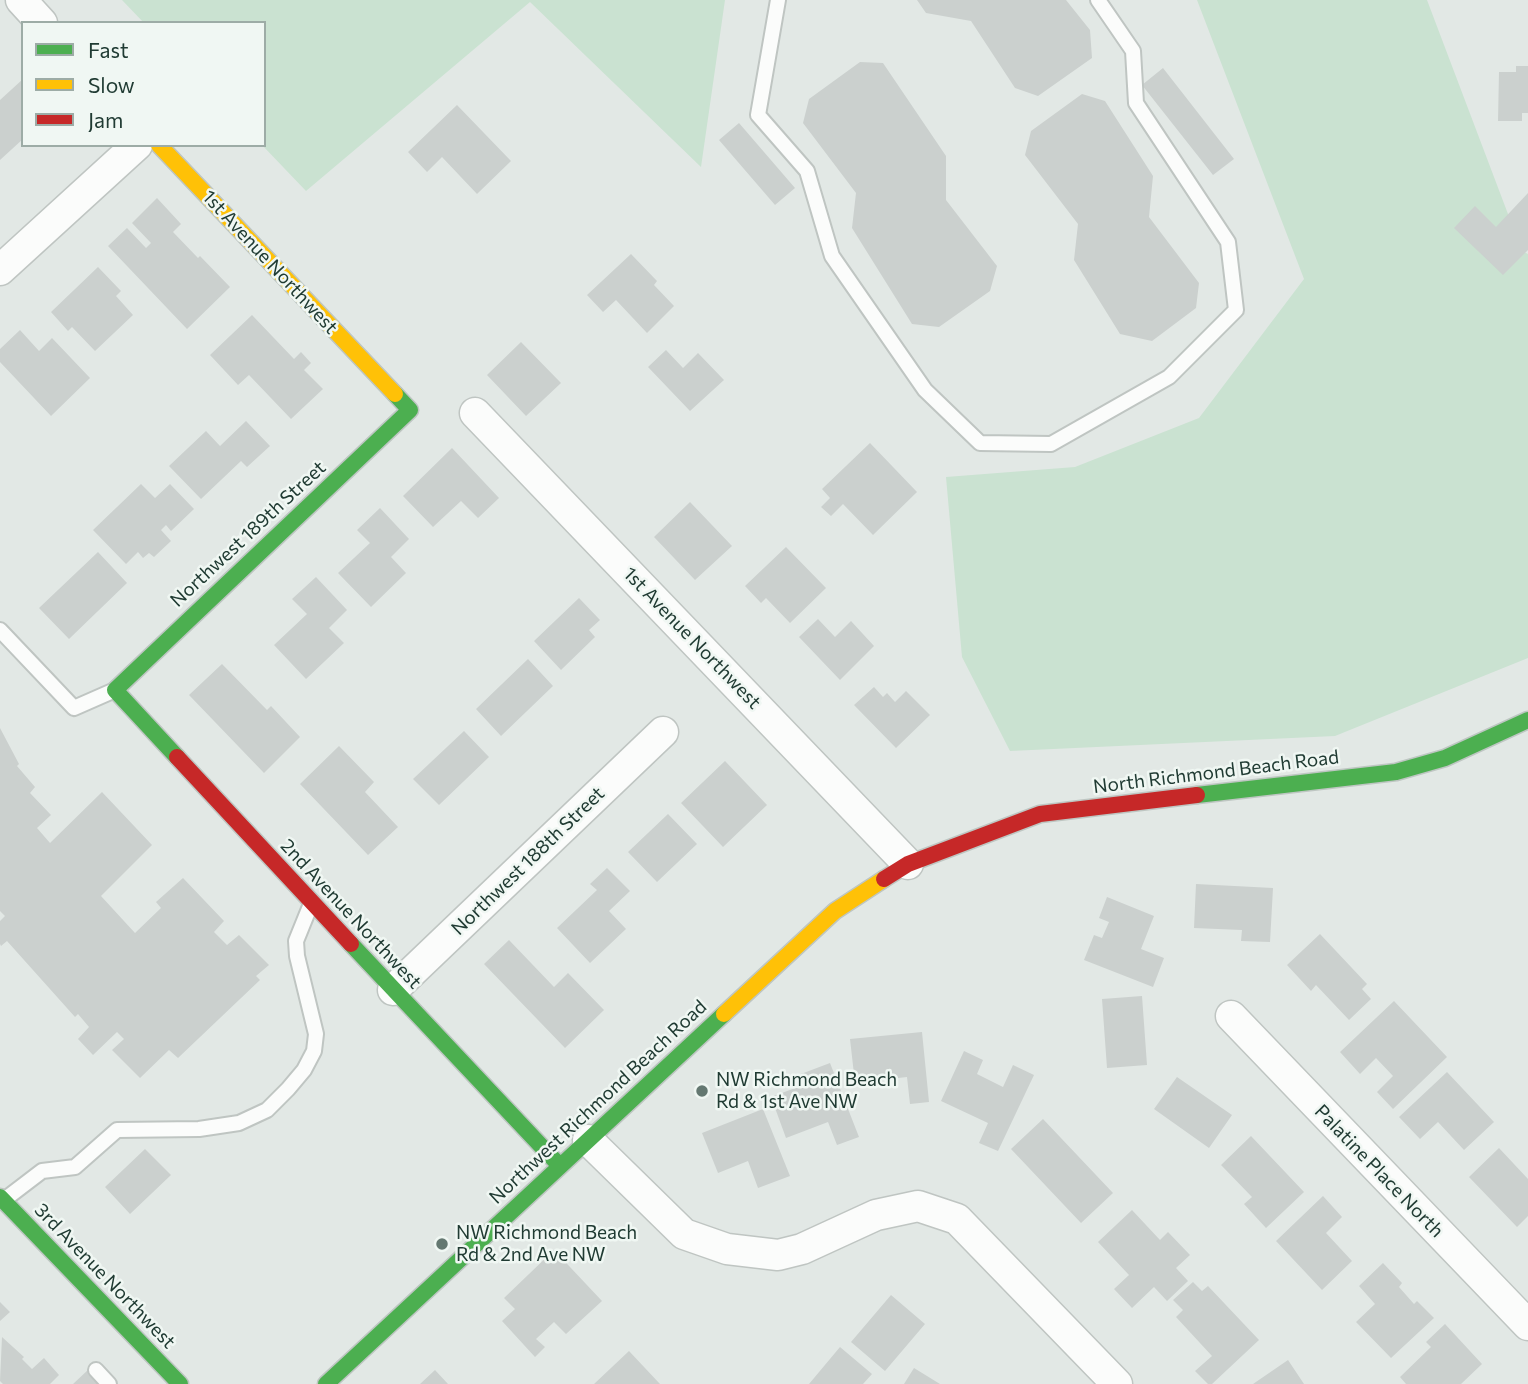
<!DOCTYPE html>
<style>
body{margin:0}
#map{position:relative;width:1528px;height:1384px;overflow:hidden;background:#e2e8e5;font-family:Commissioner,sans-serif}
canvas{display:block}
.legend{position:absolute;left:21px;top:21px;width:245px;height:126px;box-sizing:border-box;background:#f0f7f3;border:2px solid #9daca6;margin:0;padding:9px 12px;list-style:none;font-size:21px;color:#203b33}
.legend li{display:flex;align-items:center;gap:14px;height:35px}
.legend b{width:35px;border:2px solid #9daca6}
</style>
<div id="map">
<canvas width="1528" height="1384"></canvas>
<ul class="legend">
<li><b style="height:9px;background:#4caf50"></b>Fast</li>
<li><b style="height:9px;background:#ffc107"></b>Slow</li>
<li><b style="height:9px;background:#c62828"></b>Jam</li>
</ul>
</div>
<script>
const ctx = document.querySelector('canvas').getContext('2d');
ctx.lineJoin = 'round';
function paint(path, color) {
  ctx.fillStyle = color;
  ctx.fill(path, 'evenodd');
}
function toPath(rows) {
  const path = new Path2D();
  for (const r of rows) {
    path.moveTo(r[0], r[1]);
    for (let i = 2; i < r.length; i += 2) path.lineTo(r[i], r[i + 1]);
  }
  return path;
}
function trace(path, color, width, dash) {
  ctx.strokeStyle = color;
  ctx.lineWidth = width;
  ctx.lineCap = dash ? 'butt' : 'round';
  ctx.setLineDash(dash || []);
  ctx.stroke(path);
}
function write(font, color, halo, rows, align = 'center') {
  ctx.font = font + ' Commissioner,sans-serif';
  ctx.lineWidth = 5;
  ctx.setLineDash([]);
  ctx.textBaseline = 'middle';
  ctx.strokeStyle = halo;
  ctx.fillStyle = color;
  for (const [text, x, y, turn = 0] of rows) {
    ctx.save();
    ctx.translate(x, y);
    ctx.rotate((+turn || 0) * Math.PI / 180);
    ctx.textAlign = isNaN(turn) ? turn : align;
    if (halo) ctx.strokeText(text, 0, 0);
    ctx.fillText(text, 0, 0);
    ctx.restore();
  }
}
paint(toPath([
 [122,0,725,0,701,167,530,2,306,191,262,145,264,145,264,23,144,23],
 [1197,0,1427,0,1522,251,1528,254,1528,658,1335,736,1010,751,962,657,946,477,1075,467,1199,418,1304,279]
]), '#cae2d1');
paint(toPath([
 [917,0,1066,0,1090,30,1092,58,1038,96,1015,88,971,21,926,13],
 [860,62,883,63,946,156,946,200,997,266,990,291,939,327,912,324,852,228,856,193,803,123,809,99],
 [1516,66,1528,66,1528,113,1522,113,1522,121,1498,121,1499,72,1516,72],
 [1163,68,1234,159,1213,175,1142,85],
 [23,79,23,139,0,160,0,100],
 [1082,94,1105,101,1153,176,1149,217,1199,283,1196,308,1152,341,1120,334,1074,260,1078,224,1025,155,1031,131],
 [457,105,511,161,477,194,442,157,427,172,408,152],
 [739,123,795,188,775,205,719,140],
 [1528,193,1528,250,1503,275,1454,228,1475,206,1496,227],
 [157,198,181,224,173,232,198,258,200,256,230,287,187,329,108,246,127,228,146,248,151,243,132,223],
 [631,254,657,281,654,285,674,306,647,333,616,300,603,312,587,295],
 [98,267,121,291,116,296,133,315,95,351,72,327,68,331,51,312],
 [252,315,294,359,301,352,311,363,304,370,323,389,291,419,249,375,238,385,210,355],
 [20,330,39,351,52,338,90,378,51,416,0,362,0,349],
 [521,342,561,383,526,416,487,375],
 [666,350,683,368,698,353,724,380,690,411,648,367],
 [246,421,270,446,247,467,241,461,201,499,169,466,206,431,220,446],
 [870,443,917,492,873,535,843,504,831,516,821,507,830,498,822,489],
 [452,448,499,498,478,518,461,501,433,527,403,496],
 [141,484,155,498,170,484,194,509,171,531,166,525,161,530,171,541,154,557,149,553,143,558,138,552,126,564,93,530],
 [690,502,732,546,695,580,654,537],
 [380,508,409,539,391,557,406,573,371,607,338,573,370,543,357,530],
 [786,547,826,588,790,623,766,598,761,603,745,586],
 [98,552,127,583,69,639,39,608],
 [316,577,347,610,329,628,344,643,306,679,274,645,307,614,292,599],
 [579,598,600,620,589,630,595,637,561,670,534,641],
 [818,619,835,637,851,621,874,646,840,680,799,637],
 [528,659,553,686,501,736,476,709],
 [222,664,267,710,271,706,300,737,264,773,189,695],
 [874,687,883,697,887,693,895,702,906,691,930,715,896,748,854,705],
 [0,728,19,764,17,766,35,787,30,793,51,815,37,828,50,843,102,792,152,845,101,896,135,933,161,908,156,902,183,878,224,921,214,932,227,945,239,935,269,965,256,976,260,980,178,1058,169,1050,140,1078,112,1050,124,1039,117,1032,93,1055,78,1039,89,1027,78,1014,75,1017,7,941,1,946,0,944,0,921,5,916,0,911],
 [464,731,489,757,439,805,413,779],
 [339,746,374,782,365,792,398,827,368,855,300,784],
 [725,761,767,805,723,847,681,803],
 [668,814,697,844,657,882,628,852],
 [607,868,630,891,609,911,626,929,590,963,557,928,597,890,590,884],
 [1196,884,1273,888,1270,942,1241,941,1242,930,1194,928],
 [1107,897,1154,916,1141,949,1164,958,1153,987,1084,960,1094,935,1102,938,1109,922,1099,918],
 [1320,934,1367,984,1362,989,1371,999,1349,1020,1316,985,1311,991,1287,965],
 [509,940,554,987,568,973,604,1010,565,1048,484,964],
 [1142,996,1147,1065,1107,1068,1102,999],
 [1394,1001,1447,1057,1393,1109,1377,1092,1393,1076,1376,1058,1360,1074,1340,1052],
 [922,1032,929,1102,910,1104,907,1077,855,1083,850,1039],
 [964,1051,983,1060,977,1074,1003,1087,1013,1065,1034,1075,998,1151,979,1143,988,1123,941,1101],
 [830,1063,859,1137,837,1145,828,1122,786,1138,771,1097,798,1087,793,1077],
 [1447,1072,1494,1122,1464,1150,1438,1122,1420,1139,1399,1117],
 [1177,1077,1232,1115,1209,1148,1154,1109],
 [763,1109,790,1176,758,1188,748,1161,718,1173,702,1133],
 [1043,1119,1113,1193,1081,1223,1011,1149],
 [1251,1136,1304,1192,1266,1228,1244,1204,1252,1197,1221,1165],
 [1499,1148,1528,1179,1528,1216,1517,1227,1469,1177],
 [145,1149,171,1175,130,1214,105,1187],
 [1323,1196,1342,1217,1326,1233,1352,1261,1322,1290,1276,1241],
 [1132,1210,1160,1240,1168,1232,1190,1255,1176,1268,1188,1281,1167,1301,1154,1287,1132,1308,1114,1289,1129,1275,1098,1242],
 [554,1250,602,1301,566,1334,554,1322,536,1339,545,1347,535,1357,502,1321,515,1309,504,1298],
 [1383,1263,1402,1283,1399,1287,1414,1304,1417,1301,1434,1318,1391,1358,1356,1322,1375,1304,1359,1286],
 [1193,1282,1202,1291,1208,1286,1259,1340,1212,1384,1208,1384,1195,1371,1212,1356,1176,1317,1183,1310,1173,1300],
 [891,1295,925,1324,885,1371,851,1342],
 [0,1302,10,1312,0,1321],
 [1445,1324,1482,1364,1461,1384,1406,1384,1400,1377,1431,1347,1426,1342],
 [2,1337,24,1357,22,1359,32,1369,44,1358,59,1375,50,1384,3,1384,0,1381],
 [840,1347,872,1374,863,1384,809,1384],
 [629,1351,660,1384,594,1384],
 [1288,1360,1304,1384,1253,1384],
 [914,1368,940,1384,904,1384],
 [89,1369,103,1384,73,1384],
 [435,1370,448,1384,420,1384]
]), '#cbd0ce');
const lane = toPath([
 [778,0,758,115,807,171,832,256,925,390,980,443,1051,444,1169,377,1236,310,1228,242,1136,103,1133,51,1098,0],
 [0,630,74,708,115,690],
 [4,1200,42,1171,75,1167,117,1130,199,1129,239,1123,267,1110,288,1089,304,1070,314,1051,316,1034,297,956,296,941,311,904],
 [96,1370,109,1384]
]);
const street = toPath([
 [21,0,42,23],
 [0,270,137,145],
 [475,413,908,864],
 [393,990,663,732],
 [1231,1016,1528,1325],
 [588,1140,684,1234,727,1249,778,1255,802,1249,876,1215,918,1206,957,1219,1117,1384]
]);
const fast = toPath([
 [177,757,115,690,410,410,395,394],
 [1197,795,1396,772,1445,758,1528,720],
 [351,944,560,1166],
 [0,1197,180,1384],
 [326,1384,724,1014]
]);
const slow = toPath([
 [159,145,395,394],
 [724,1014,835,911,884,879]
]);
const jam = toPath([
 [177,757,351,944],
 [884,879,908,864,1040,814,1197,795]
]);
trace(lane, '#bfc5c2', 18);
trace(street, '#bfc5c2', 33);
trace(fast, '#bec6c2', 19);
trace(slow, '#bec6c2', 19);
trace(jam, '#bec6c2', 19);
trace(lane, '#fbfcfb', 14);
trace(street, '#fbfcfb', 30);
trace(fast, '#4caf50', 16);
trace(slow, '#ffc107', 16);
trace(jam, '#c62828', 16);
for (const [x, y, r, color] of [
 [702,1091,7,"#647871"],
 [442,1244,7,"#647871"]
]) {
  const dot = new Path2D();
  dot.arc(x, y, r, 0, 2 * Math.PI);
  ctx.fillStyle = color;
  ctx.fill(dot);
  trace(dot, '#f0f7f3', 2.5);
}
write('19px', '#203b33', '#f0f7f3', [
 ["1st Avenue Northwest",270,262,47],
 ["Northwest 189th Street",248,534,-43],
 ["1st Avenue Northwest",692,638,46],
 ["North Richmond Beach Road",1216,772,-7],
 ["Northwest 188th Street",528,861,-44],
 ["2nd Avenue Northwest",351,914,47],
 ["Northwest Richmond Beach Road",598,1102,-43],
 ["Palatine Place North",1379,1171,46],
 ["3rd Avenue Northwest",105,1276,46]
]);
write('19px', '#203b33', '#f0f7f3', [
 ["NW Richmond Beach",716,1080],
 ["Rd & 1st Ave NW",716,1102],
 ["NW Richmond Beach",456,1233],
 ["Rd & 2nd Ave NW",456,1255]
], 'left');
</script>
